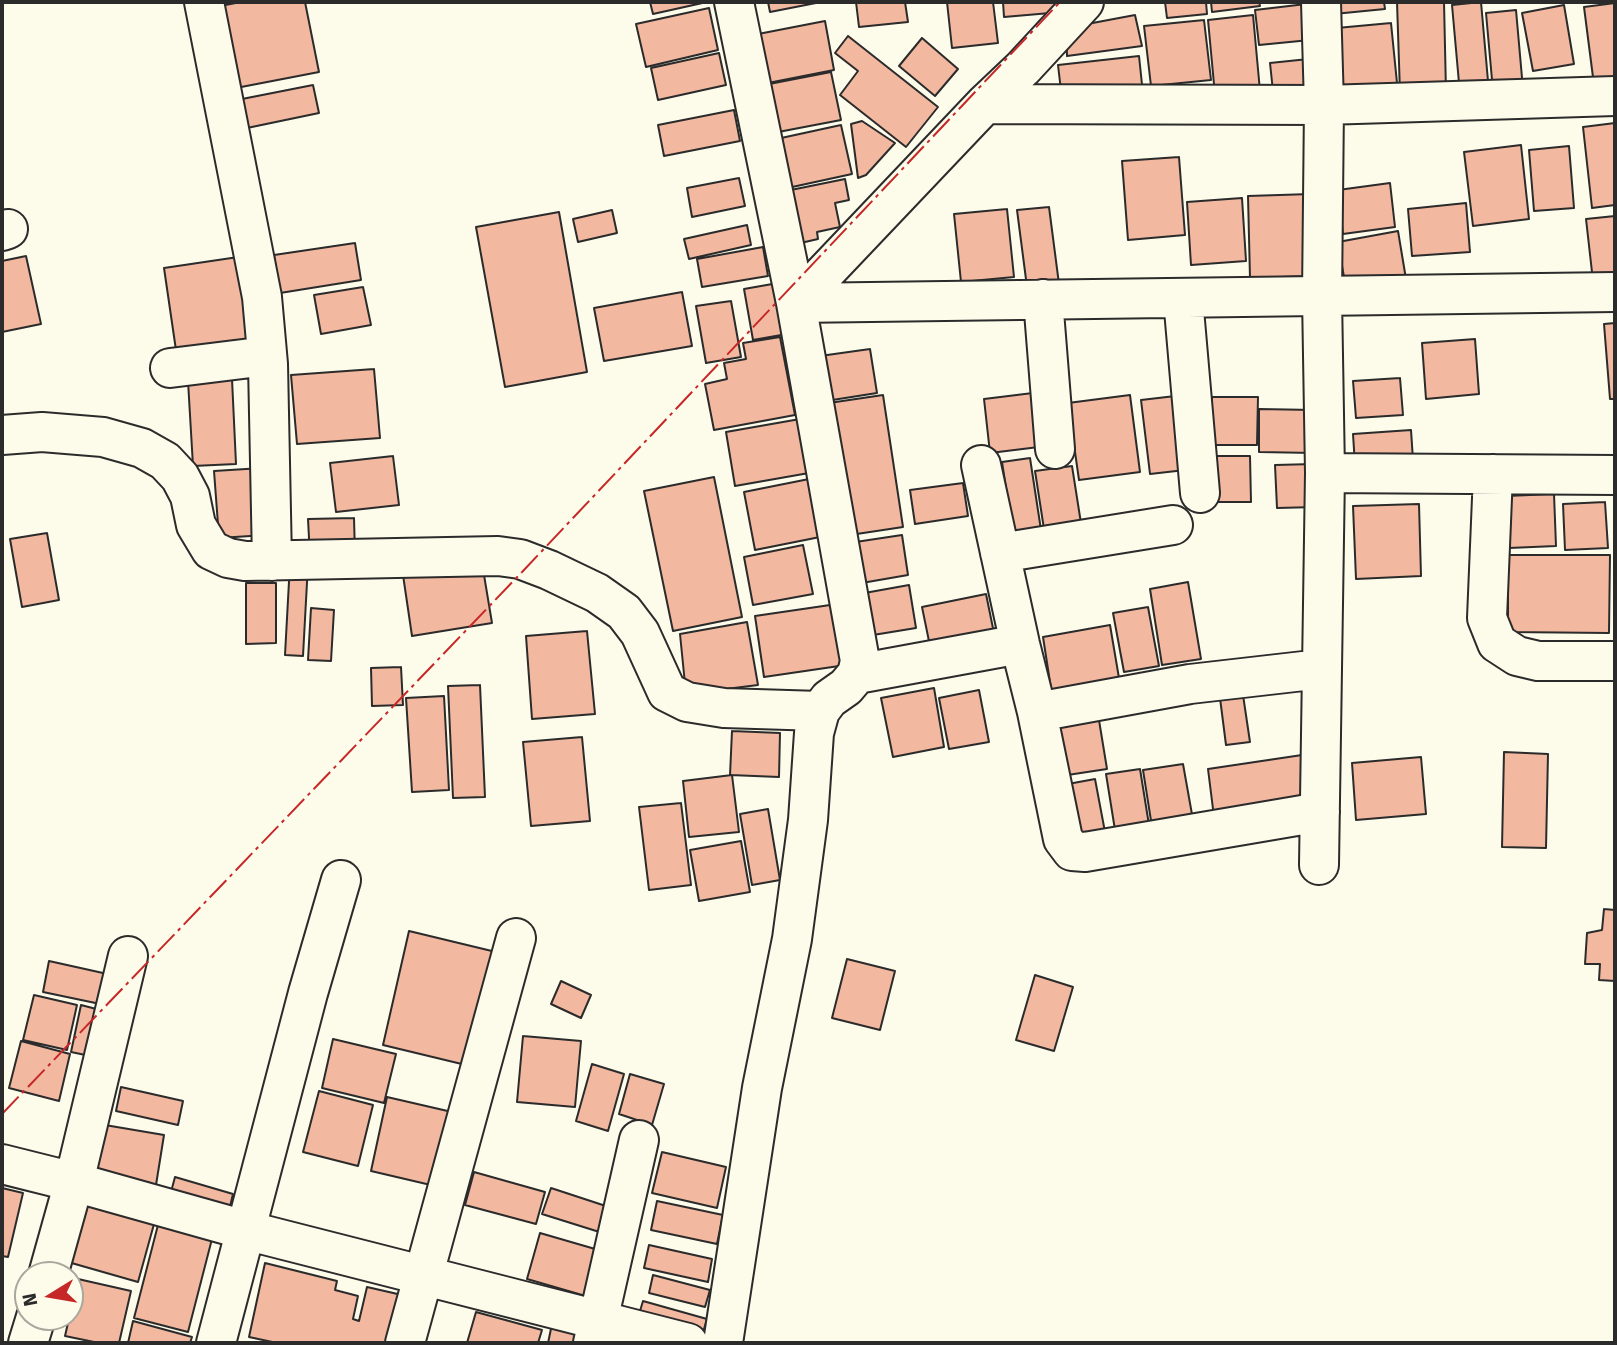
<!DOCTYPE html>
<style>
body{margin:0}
#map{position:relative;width:1617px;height:1345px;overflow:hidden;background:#fdfbea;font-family:"Fira Sans",sans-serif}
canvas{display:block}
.frame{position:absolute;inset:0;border:4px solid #2b2b2b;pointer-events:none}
.north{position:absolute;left:14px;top:1261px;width:70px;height:70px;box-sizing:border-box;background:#fdfbea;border:2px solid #a9a89e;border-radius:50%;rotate:259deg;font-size:19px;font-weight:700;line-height:28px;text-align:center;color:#2b2b2b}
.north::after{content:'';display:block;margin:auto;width:24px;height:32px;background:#c62828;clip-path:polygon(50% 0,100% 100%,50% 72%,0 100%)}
</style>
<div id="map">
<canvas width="1617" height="1345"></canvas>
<div class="frame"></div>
<div class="north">N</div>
</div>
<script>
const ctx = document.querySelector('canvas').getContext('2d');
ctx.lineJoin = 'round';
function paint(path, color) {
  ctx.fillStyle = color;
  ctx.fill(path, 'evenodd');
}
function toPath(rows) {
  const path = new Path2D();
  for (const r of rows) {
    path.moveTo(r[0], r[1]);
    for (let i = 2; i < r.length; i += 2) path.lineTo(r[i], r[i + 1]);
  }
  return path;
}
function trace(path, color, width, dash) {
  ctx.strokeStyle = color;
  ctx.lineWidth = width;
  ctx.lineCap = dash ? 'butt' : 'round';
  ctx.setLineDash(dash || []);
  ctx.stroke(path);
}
const building = toPath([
 [241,2,305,2,319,72,236,88,220,6,241,2],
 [650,2,707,2,653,14,650,2],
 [768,2,821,2,770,12,768,2],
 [856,2,905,2,908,22,859,27,856,2],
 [947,2,993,2,998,43,952,48,947,2],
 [1003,2,1061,2,1062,12,1004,17,1003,2],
 [1165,2,1206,2,1207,14,1167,18,1165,2],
 [1211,2,1259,2,1260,6,1212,12,1211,2],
 [1333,2,1384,2,1385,9,1334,14,1333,2],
 [1397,2,1444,2,1446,92,1400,93,1397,2],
 [1481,2,1488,81,1459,83,1452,5,1481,2],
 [1615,3,1615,82,1594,85,1584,7,1615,3],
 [1306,4,1310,40,1259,45,1255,10,1306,4],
 [1564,5,1574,64,1533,71,1522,13,1564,5],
 [709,8,718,50,646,67,636,24,709,8],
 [1516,10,1523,89,1493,91,1486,13,1516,10],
 [1135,15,1142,46,1067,56,1066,28,1135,15],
 [1253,15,1260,91,1215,95,1208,20,1253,15],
 [1204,20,1211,80,1151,86,1144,26,1204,20],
 [825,21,834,70,763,84,753,35,825,21],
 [1391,23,1398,93,1333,99,1326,29,1391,23],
 [848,36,938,107,906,147,840,95,858,71,835,53,848,36],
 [922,38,958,69,935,96,899,66,922,38],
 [719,53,726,85,658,100,651,68,719,53],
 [1139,56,1143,94,1062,99,1058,65,1139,56],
 [1318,58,1321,96,1274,101,1270,63,1318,58],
 [831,72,841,120,773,133,764,85,831,72],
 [313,85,319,113,247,128,242,99,313,85],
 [734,110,740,141,664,156,658,125,734,110],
 [862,121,895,143,866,175,858,178,851,124,862,121],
 [1615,123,1615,205,1592,208,1583,127,1615,123],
 [841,125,852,174,783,189,772,140,841,125],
 [1521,145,1529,219,1473,226,1464,152,1521,145],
 [1569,146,1574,208,1534,211,1529,150,1569,146],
 [1179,157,1185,235,1128,240,1122,161,1179,157],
 [739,178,745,206,692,217,687,188,739,178],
 [845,179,849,200,835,203,840,227,817,232,818,239,792,245,781,192,845,179],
 [1390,183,1395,227,1343,234,1338,190,1390,183],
 [1311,194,1313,276,1250,278,1248,196,1311,194],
 [1242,198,1246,261,1191,265,1187,202,1242,198],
 [1466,203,1470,252,1412,256,1408,209,1466,203],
 [1049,207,1059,284,1027,287,1017,210,1049,207],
 [1007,209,1014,277,961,282,954,214,1007,209],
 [612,210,617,233,578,242,573,219,612,210],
 [559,212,587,372,505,387,476,227,559,212],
 [1615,216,1615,280,1593,281,1586,219,1615,216],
 [747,225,751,245,689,259,684,239,747,225],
 [1398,231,1406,279,1346,289,1338,242,1398,231],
 [355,243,361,280,280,293,274,255,355,243],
 [763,247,768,276,702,287,697,259,763,247],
 [26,256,41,324,2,332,2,261,26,256],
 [245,256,259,345,177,357,164,268,245,256],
 [778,283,787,334,753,340,744,289,778,283],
 [363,287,371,325,321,334,314,295,363,287],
 [682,292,692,346,604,361,594,308,682,292],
 [731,301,741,357,706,363,696,306,731,301],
 [1615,323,1615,399,1610,399,1604,324,1615,323],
 [780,337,795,415,714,430,705,384,727,379,724,363,746,359,743,343,780,337],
 [1475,339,1479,394,1426,399,1422,343,1475,339],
 [870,349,877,393,826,401,820,356,870,349],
 [374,369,380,438,297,444,291,375,374,369],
 [1400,378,1403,415,1356,418,1353,381,1400,378],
 [232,379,236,464,193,466,188,381,232,379],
 [1041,392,1047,446,990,453,984,399,1041,392],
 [883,395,903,527,850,535,829,403,883,395],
 [1130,395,1140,472,1079,480,1068,403,1130,395],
 [1184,395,1194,469,1150,474,1141,400,1184,395],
 [1212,397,1258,397,1257,445,1211,445,1212,397],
 [1259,409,1314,410,1314,453,1259,452,1259,409],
 [800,419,809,473,735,486,726,432,800,419],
 [1411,430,1413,460,1355,465,1353,434,1411,430],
 [393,456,399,505,336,512,330,463,393,456],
 [1210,456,1250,456,1251,502,1210,502,1210,456],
 [1030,458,1043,543,1015,547,1002,462,1030,458],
 [1314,464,1316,507,1277,508,1275,465,1314,464],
 [1072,466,1083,536,1046,542,1035,471,1072,466],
 [262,468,266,535,219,538,214,471,262,468],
 [714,477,742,617,673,631,644,491,714,477],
 [814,478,825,536,755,550,744,492,814,478],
 [963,483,968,516,915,524,910,490,963,483],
 [1554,494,1556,546,1509,548,1506,496,1554,494],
 [1605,502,1608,548,1565,550,1563,504,1605,502],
 [1419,504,1421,576,1356,579,1353,506,1419,504],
 [354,518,355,555,310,557,308,519,354,518],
 [47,533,59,600,22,607,10,539,47,533],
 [902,535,908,575,856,584,849,543,902,535],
 [803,545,813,594,753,605,744,557,803,545],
 [1508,555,1610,555,1609,633,1508,632,1508,555],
 [290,563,308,564,303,656,285,655,290,563],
 [482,563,492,623,412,636,403,575,482,563],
 [1188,582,1201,659,1162,665,1150,589,1188,582],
 [246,583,276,583,276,643,246,644,246,583],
 [909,585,916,628,867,636,859,594,909,585],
 [986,594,995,638,931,651,922,607,986,594],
 [837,604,846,665,764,677,755,616,837,604],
 [1148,607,1159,666,1124,672,1113,613,1148,607],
 [311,608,334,610,331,661,308,660,311,608],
 [747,622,758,685,686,694,680,634,747,622],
 [1110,625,1120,684,1052,695,1043,637,1110,625],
 [587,631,595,714,532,719,526,636,587,631],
 [401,667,403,705,372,706,371,668,401,667],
 [480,685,485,797,453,798,448,686,480,685],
 [934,688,944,747,893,757,881,698,934,688],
 [979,690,989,742,949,749,939,698,979,690],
 [1243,695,1250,742,1226,745,1220,698,1243,695],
 [444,696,449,790,412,792,406,698,444,696],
 [1098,714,1107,769,1061,776,1051,721,1098,714],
 [732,731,780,733,779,777,730,775,732,731],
 [582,737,590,821,531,826,523,742,582,737],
 [1504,752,1548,754,1546,848,1502,847,1504,752],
 [1302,755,1308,803,1214,817,1208,769,1302,755],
 [1421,757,1426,814,1356,820,1352,763,1421,757],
 [1183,764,1193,820,1152,827,1143,770,1183,764],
 [1140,769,1149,825,1115,830,1106,774,1140,769],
 [732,775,739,832,689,837,683,781,732,775],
 [1095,779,1105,832,1077,837,1068,784,1095,779],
 [681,803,691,885,649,890,639,807,681,803],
 [768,809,780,880,752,885,740,814,768,809],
 [741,841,750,892,699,901,690,850,741,841],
 [1604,909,1615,910,1615,981,1599,980,1600,964,1585,964,1587,933,1602,930,1604,909],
 [409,931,496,952,470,1066,383,1045,409,931],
 [847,959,895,971,880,1030,832,1018,847,959],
 [49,961,112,975,105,1005,43,992,49,961],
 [1035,975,1073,987,1054,1051,1016,1040,1035,975],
 [561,981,591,995,581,1018,551,1004,561,981],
 [34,995,77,1005,67,1050,23,1040,34,995],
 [81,1005,104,1011,95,1057,71,1052,81,1005],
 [523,1036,581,1041,575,1107,517,1102,523,1036],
 [333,1039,396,1054,384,1103,322,1088,333,1039],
 [21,1041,70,1054,59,1101,9,1088,21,1041],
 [592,1064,624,1074,608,1131,576,1121,592,1064],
 [630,1074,664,1084,652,1125,619,1114,630,1074],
 [121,1087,183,1101,178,1125,116,1111,121,1087],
 [319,1091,373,1105,358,1166,303,1152,319,1091],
 [387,1097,452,1112,435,1186,371,1171,387,1097],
 [99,1124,164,1135,156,1185,90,1173,99,1124],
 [662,1152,726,1167,717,1208,652,1193,662,1152],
 [474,1172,545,1192,536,1224,465,1205,474,1172],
 [175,1177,233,1194,227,1219,168,1203,175,1177],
 [2,1188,23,1193,8,1257,2,1256,2,1188],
 [551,1188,618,1210,609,1235,542,1214,551,1188],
 [657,1201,723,1215,717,1244,651,1230,657,1201],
 [77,1202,154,1224,138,1282,61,1260,77,1202],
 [159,1221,213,1235,188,1332,134,1318,159,1221],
 [540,1233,602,1251,589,1297,527,1279,540,1233],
 [649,1245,712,1259,708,1282,644,1268,649,1245],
 [265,1263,337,1281,335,1290,358,1296,353,1319,359,1321,367,1287,402,1295,390,1343,277,1343,249,1337,265,1263],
 [653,1275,710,1290,705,1307,649,1293,653,1275],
 [78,1279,131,1291,119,1343,99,1343,65,1336,78,1279],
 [643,1301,707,1319,701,1339,637,1321,643,1301],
 [476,1312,542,1330,538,1343,467,1343,476,1312],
 [133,1321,192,1337,190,1343,128,1343,133,1321],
 [552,1324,590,1333,588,1343,548,1343,552,1324]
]);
paint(building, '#f2b8a0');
trace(building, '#2b2b2b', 2);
const minor = toPath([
 [204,2,262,297,268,364,272,561],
 [985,104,1324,105,1615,96],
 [2,231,8,229],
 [1183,298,1200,493],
 [1043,299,1055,449],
 [796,303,1615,292],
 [796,303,985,104,1023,68,1084,2],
 [170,368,267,356],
 [2,435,42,432,103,437,142,448,165,461,180,477,190,496,196,525,211,550,228,558,245,561,498,556,520,559,549,570,597,593,624,612,640,633,667,692,687,702,724,708,820,711],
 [981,465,1020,644,1037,712,1190,684,1321,669],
 [1325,473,1615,475],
 [1493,474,1487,618,1497,643,1517,656,1538,661,1615,661],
 [1000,553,1173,525],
 [857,674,1020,644],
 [1037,712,1063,839,1072,851,1085,852,1320,812],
 [1319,865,1325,473,1322,296,1324,105,1321,2],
 [2,1164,74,1182,245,1230,688,1343],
 [48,1275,74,1182,128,956],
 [28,1343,36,1317],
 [216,1343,308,993,341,880],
 [405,1343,516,938],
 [593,1343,639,1140],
 [723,1343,762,1088,792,939,808,820,814,733,820,711,829,699,846,687,857,674,860,661,796,303,734,2]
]);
trace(minor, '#2b2b2b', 42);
trace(minor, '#fdfbea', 38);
trace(toPath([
 [2,1114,523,571,1060,2]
]), '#c62828', 2, [24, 5, 3.5, 5]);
</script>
